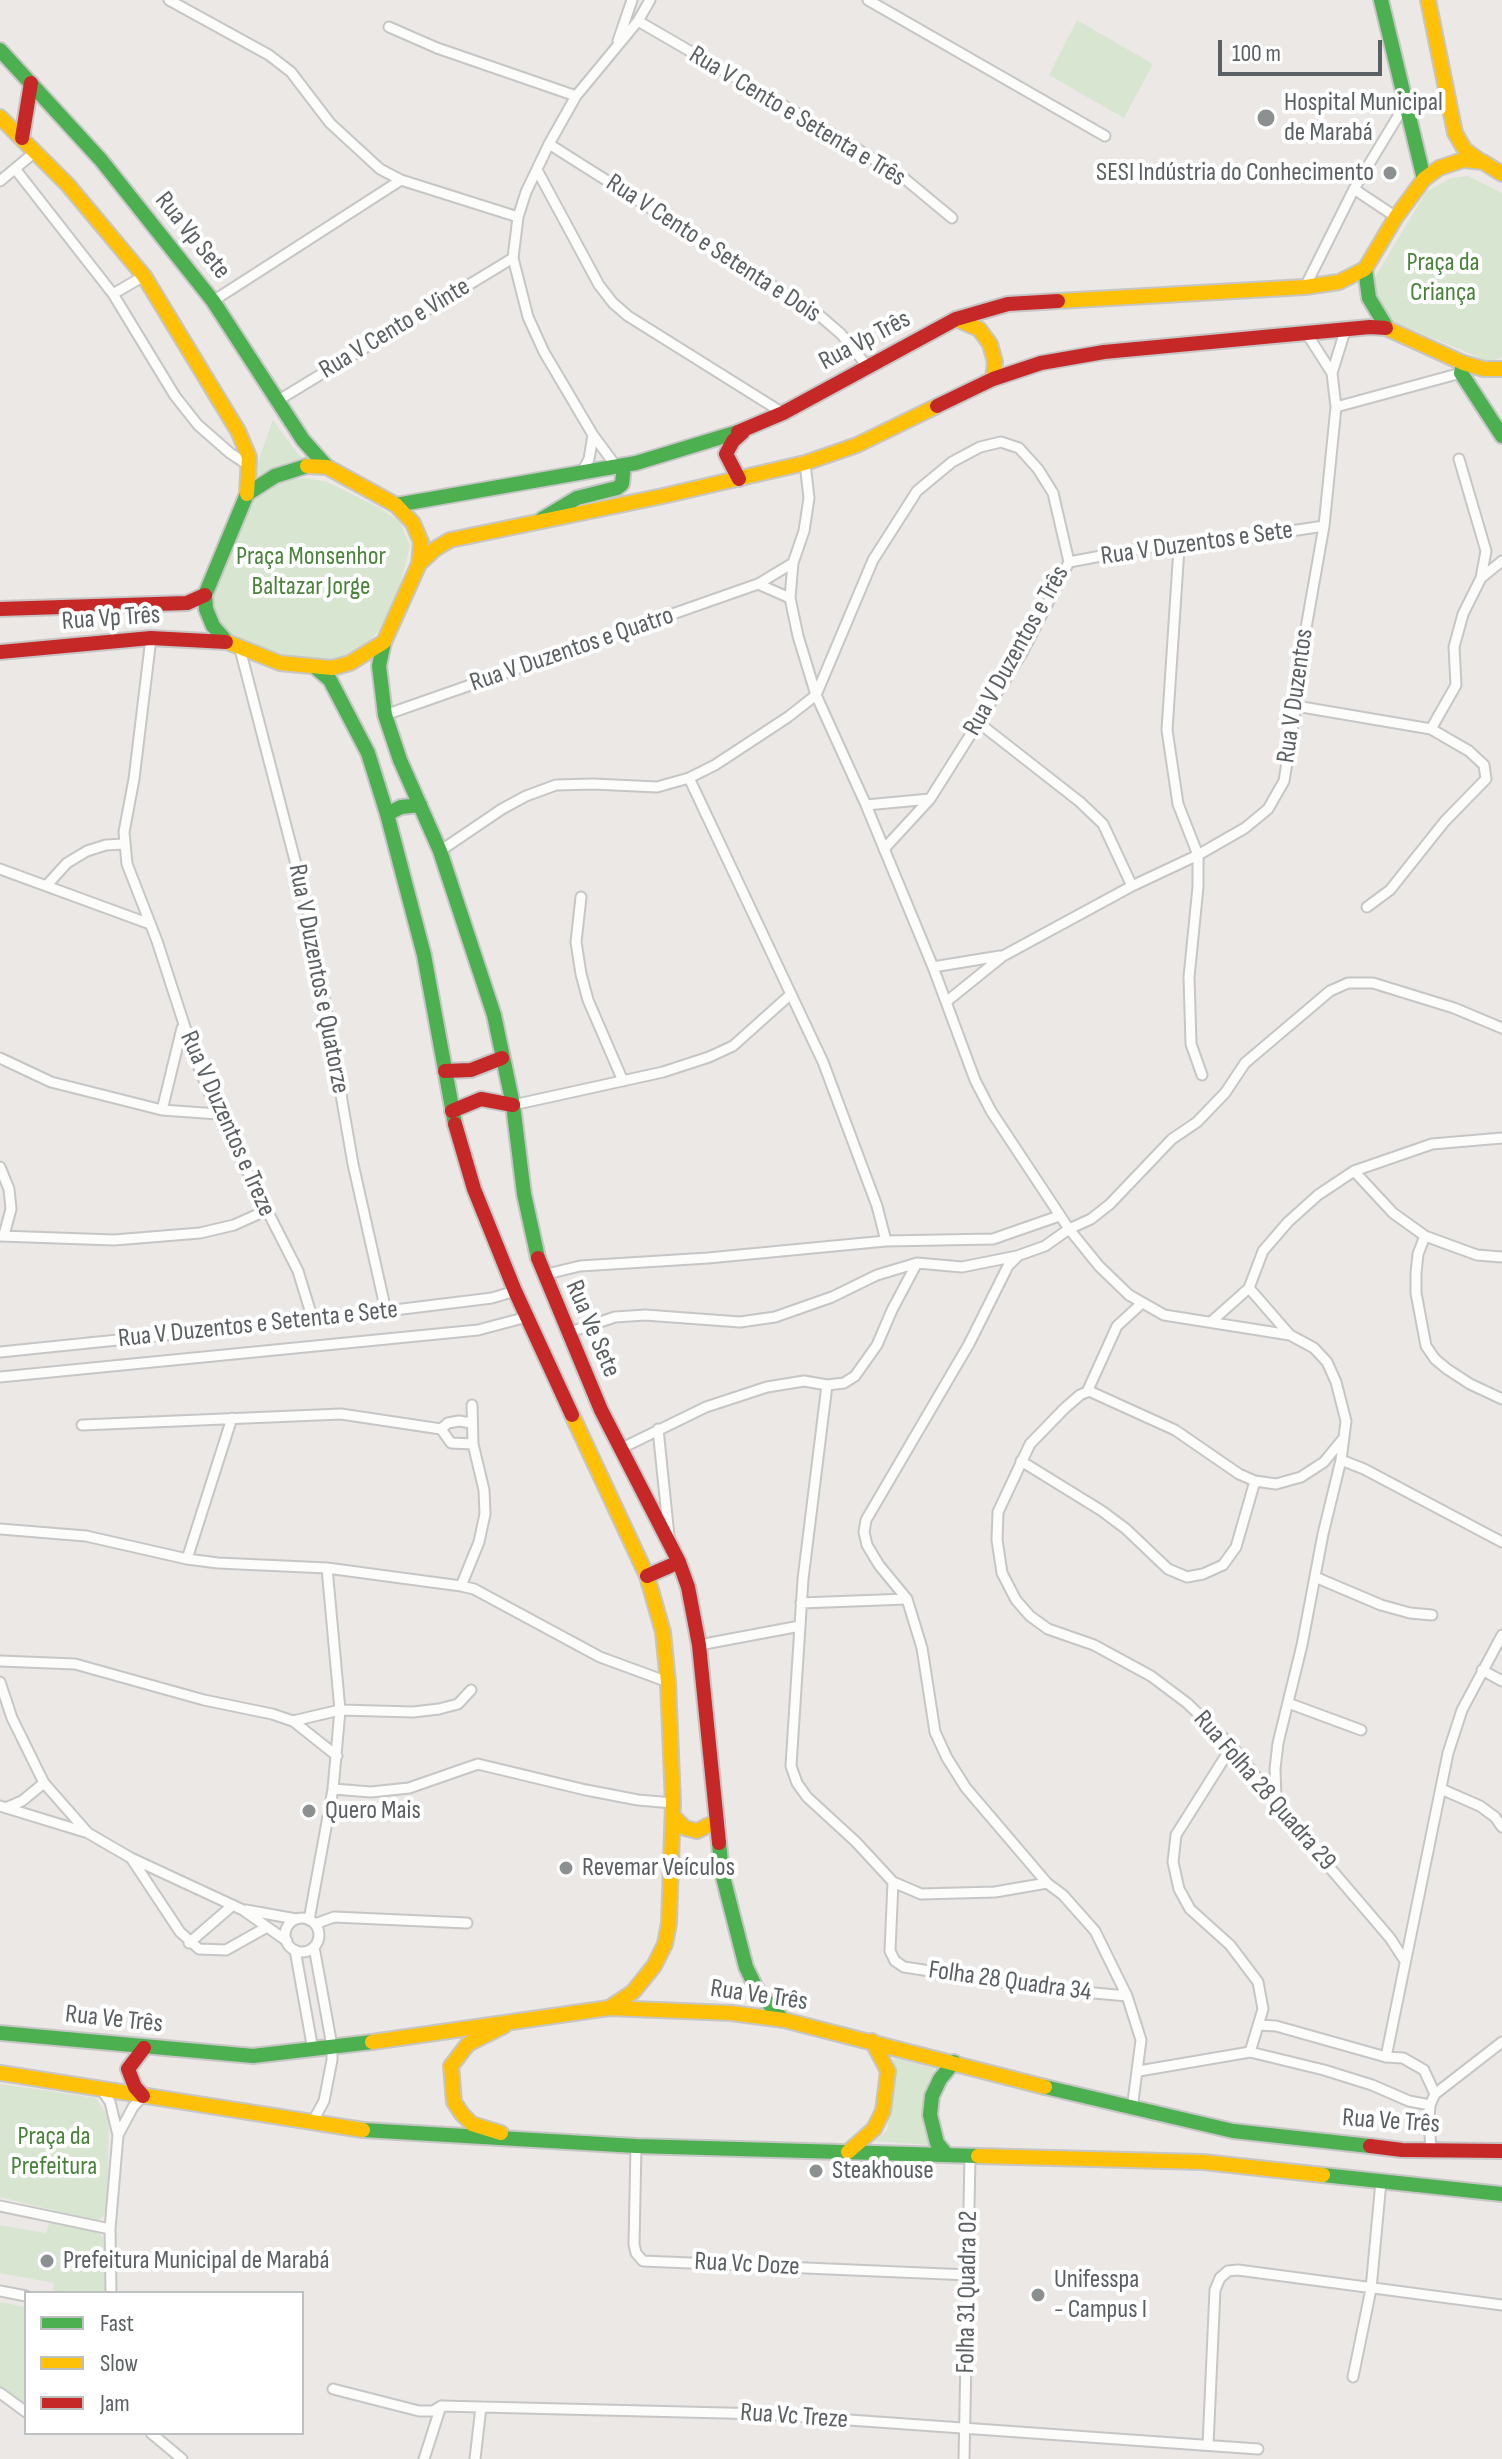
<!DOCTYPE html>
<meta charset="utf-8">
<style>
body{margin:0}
#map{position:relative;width:1502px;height:2459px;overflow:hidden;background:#ebe8e5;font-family:"Sofia Sans Condensed",sans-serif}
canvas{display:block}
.legend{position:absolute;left:24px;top:2291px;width:280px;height:144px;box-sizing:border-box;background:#fff;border:2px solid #bdc0c1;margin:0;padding:10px 14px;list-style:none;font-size:24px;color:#5b6163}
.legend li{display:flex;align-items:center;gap:16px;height:40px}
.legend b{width:40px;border:2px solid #bdc0c1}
.scale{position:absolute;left:1218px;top:40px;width:164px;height:36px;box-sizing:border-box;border:4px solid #5b6163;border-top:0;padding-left:10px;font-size:24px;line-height:28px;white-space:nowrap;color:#5b6163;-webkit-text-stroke:6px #fff;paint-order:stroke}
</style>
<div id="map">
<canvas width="1502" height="2459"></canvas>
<ul class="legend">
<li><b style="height:10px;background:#4caf50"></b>Fast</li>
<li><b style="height:10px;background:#ffc107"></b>Slow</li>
<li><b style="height:10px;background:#c62828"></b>Jam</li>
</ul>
<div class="scale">100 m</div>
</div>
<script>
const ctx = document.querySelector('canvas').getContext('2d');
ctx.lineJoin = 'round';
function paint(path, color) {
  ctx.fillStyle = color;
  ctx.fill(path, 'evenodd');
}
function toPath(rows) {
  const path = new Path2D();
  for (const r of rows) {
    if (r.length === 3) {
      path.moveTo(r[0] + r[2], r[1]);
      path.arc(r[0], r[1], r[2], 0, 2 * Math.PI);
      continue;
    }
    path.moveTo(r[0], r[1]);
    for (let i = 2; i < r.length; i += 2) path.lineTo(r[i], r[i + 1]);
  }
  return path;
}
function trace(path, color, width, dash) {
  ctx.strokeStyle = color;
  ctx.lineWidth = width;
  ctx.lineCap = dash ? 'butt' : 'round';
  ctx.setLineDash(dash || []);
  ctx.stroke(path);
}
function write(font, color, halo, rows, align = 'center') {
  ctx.font = font + ' "Sofia Sans Condensed",sans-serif';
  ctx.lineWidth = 8;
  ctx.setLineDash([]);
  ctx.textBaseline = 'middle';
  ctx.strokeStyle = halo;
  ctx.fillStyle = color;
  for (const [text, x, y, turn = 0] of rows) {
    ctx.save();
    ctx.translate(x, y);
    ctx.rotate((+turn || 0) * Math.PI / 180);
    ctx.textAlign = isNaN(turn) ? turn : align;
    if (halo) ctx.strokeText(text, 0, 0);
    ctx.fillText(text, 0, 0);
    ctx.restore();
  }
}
paint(toPath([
 [1077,20,1153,64,1124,118,1049,75],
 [1468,176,1502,193,1502,357,1493,361,1487,361,1390,320,1381,307,1374,284,1374,279,1426,192,1451,178],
 [273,420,297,453,307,462,288,464,252,478],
 [305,478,327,482,380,508,400,522,410,546,400,585,379,630,363,648,336,662,297,659,222,634,209,601,251,499,279,480],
 [893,2057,935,2069,928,2082,923,2127,933,2145,875,2141,887,2130,895,2069],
 [0,2084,96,2098,109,2118,107,2207,106,2212,101,2218,96,2221,0,2197],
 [49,2223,98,2232,103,2238,106,2293,52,2293,54,2283,0,2273,0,2225,46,2233],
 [0,2302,26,2307,26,2409,0,2388]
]), '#d8e5d1');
const street = toPath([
 [169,0,269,55,291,72,330,123,380,169,401,180,518,217],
 [868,0,1105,136],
 [638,21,843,140,905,179,952,218],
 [389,27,437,48,576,96],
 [618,41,632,0],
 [549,144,819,315,841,334,867,366],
 [16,170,113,294,175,396,198,425,230,453,248,465],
 [537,170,599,285,613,303,628,316,783,413],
 [0,181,35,152],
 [1354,189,1396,217],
 [1305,287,1354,189,1406,103],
 [113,294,144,276],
 [213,301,401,180],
 [1307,334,1332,373],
 [277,401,513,258],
 [1336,407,1461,373],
 [1459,459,1486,551,1481,578],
 [805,463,809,498,804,531,793,563,790,598,798,636,816,695,866,805,933,967,975,1080,991,1111,1069,1229,1099,1266,1129,1295,1164,1315,1290,1335,1314,1348,1327,1362,1336,1382,1346,1421,1341,1460,1323,1534,1302,1645,1278,1743,1275,1769,1276,1799],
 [616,466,593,435,544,352,528,317,513,258,518,217,526,192,549,144,576,96,638,21,650,0],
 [582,472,589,459,593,435],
 [1179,548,1167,730,1178,804,1198,855,1198,887,1189,977,1191,1044,1202,1075],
 [1069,562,1149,547,1179,548,1324,526],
 [758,584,790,598],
 [151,638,134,779,124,832,127,864,157,941,195,1058,218,1114,298,1271,313,1320],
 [240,649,311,922,353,1164,386,1311],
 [1296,706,1431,729,1469,751,1484,765,1486,779,1445,821,1390,890,1367,907],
 [385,715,758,584,793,563],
 [979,723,1080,802,1103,824,1132,886],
 [1431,729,1456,685,1454,647,1463,614,1481,578,1502,561],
 [689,778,823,1062,877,1206,886,1241],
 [866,805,930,799],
 [440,851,502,809,526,796,556,785,593,784,657,787,689,778,715,765,788,717,816,695,873,560,917,491,952,462,980,447,1001,442,1019,448,1038,469,1053,493,1069,562,1022,653,930,799,884,849],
 [0,869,150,924],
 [46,886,67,863,87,851,106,845,123,844],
 [581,897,576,942,581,974,588,1000,623,1081],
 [933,967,1000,956],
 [946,1002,1003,956,1132,886,1198,855,1245,828,1268,809,1284,781,1296,706,1303,645,1324,526,1336,407,1332,373,1345,331],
 [0,1058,51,1082,162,1110,218,1114],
 [513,1105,663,1072,709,1057,733,1046,791,994],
 [162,1110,182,1028],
 [0,1167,9,1189,11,1209,4,1235],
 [1354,1171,1393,1213,1425,1236,1477,1255,1502,1257],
 [0,1236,114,1240,200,1233,234,1225,265,1211],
 [1425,1236,1418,1254,1416,1273,1416,1293,1426,1346,1435,1359,1447,1369,1470,1384,1502,1399],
 [917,1263,892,1310,877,1345,855,1376,844,1383,827,1385,803,1579,791,1766,797,1783,807,1797,856,1842,893,1882,921,1894,995,1892,1047,1883,1063,1895,1095,1931,1127,1996,1141,2040,1132,2109],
 [543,1275,580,1266,708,1258,886,1241,993,1239,1059,1216],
 [1249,1288,1289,1334],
 [1212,1321,1249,1288,1263,1251,1288,1222,1318,1195,1354,1171,1432,1144,1502,1138],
 [567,1333,615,1317,645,1315,740,1322,775,1317,832,1297,877,1275,917,1263,962,1267,1017,1256,1045,1246,1069,1229,1091,1219,1110,1204,1172,1139,1197,1122,1225,1093,1245,1063,1330,991,1348,983,1373,983,1454,1008,1502,1028],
 [0,1352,313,1320,492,1298,515,1291],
 [0,1377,478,1330,527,1317],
 [1087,1392,1117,1326,1141,1304],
 [82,1425,341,1414,441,1429,451,1443,473,1444],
 [441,1429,448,1423,459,1421,471,1423],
 [658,1429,669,1536],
 [1342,1440,1324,1462,1301,1477,1276,1484,1255,1481,1239,1474,1175,1430,1089,1391,1080,1395,1065,1408,1030,1444,998,1512,997,1540,1002,1573,1016,1600,1030,1616,1048,1629,1094,1645,1151,1676,1187,1703,1232,1746,1307,1841,1390,1938,1405,1961],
 [620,1449,706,1407,767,1387,804,1381,827,1385],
 [1341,1460,1364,1469,1502,1542],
 [1021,1461,1102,1511,1126,1529,1168,1569,1187,1577,1203,1574,1223,1565,1236,1547,1255,1481],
 [0,1529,86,1536,187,1559,218,1563,327,1568,461,1586,474,1589,600,1657,668,1682],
 [187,1559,232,1418],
 [1315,1577,1381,1605,1410,1613,1432,1615],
 [461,1586,479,1542,485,1514,484,1490,473,1444,472,1405],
 [907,1599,879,1565,867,1545,864,1532,866,1520,969,1344,1008,1266,1017,1257],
 [801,1603,907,1599,922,1648,935,1732,947,1758,966,1788,1047,1883],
 [699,1645,800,1626],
 [0,1661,75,1664,204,1700,272,1714,293,1721,337,1756],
 [1482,1670,1502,1681],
 [0,1682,12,1718,44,1783,88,1833,131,1858,243,1910,287,1941],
 [1288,1703,1361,1730],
 [293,1721,340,1710,413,1712,439,1709,458,1704,471,1690],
 [1232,1746,1176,1835,1173,1862,1179,1889,1190,1909,1230,1945,1258,1982,1263,2009,1250,2052],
 [333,1789,371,1792,409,1788,478,1764,586,1790,638,1800,673,1803],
 [1441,1789,1480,1806,1495,1817,1502,1827],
 [0,1806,85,1832],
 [8,1807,22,1801,44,1783],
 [131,1858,180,1932,199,1949,226,1950,267,1927],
 [893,1882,890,1951,895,1961,904,1967,1040,1988,1127,1996],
 [246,1910,296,1919],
 [302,1935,17],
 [309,1920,333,1789,340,1710,327,1568],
 [315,1924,334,1917,467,1923],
 [189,1943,233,1905],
 [295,1950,313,2050],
 [1259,2025,1276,2026,1386,2057,1403,2058,1424,2070,1435,2094],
 [1386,2057,1448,1753,1462,1710,1502,1635],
 [1139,2071,1250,2052,1324,2070,1372,2085,1409,2101,1430,2105],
 [101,2089,110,2102,118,2135,110,2229,111,2293],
 [312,2123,324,2101,332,2060,332,2046,314,1947],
 [118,2135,133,2107,143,2096],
 [636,2146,634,2244,636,2253,643,2261,969,2275],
 [1431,2150,1429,2120,1430,2105,1435,2094,1502,2042],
 [0,2206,110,2229],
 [0,2291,26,2296],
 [1353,2377,1371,2289,1381,2181],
 [333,2389,419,2411,433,2411,441,2406,765,2414,1258,2449],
 [0,2393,26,2412],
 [151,2433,182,2459],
 [1208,2445,1215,2290,1220,2278,1228,2271,1238,2270,1502,2305],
 [424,2459,441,2406],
 [475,2459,481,2407],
 [964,2459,970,2156]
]);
const fast = toPath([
 [1381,0,1424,179],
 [0,50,101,160,213,301,303,440,327,467],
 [1365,269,1369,298,1387,328],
 [1463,363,1461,373,1502,436],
 [396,505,636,463,738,432],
 [542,519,577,498,617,488,622,484,624,465],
 [227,642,213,626,206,609,205,595,247,494,275,476,307,466],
 [384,642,379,666,385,715,400,760,440,851,494,1015,513,1105,524,1194,538,1258],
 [316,668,330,680,368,753,387,814,424,955,455,1124],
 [387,814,401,807,420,805],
 [719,1843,722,1873,746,1967,757,1990,783,2020],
 [0,2033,253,2056,372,2042],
 [1045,2087,1233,2131,1370,2146],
 [363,2130,636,2146,978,2156],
 [947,2155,937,2143,930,2115,932,2096,940,2079,954,2062],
 [1323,2175,1502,2194]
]);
const slow = toPath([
 [1428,0,1455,133,1465,150,1479,160],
 [0,117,68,185,144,276,238,431,249,457,247,494],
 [1058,301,1305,287,1339,282,1365,269,1396,217,1424,179,1439,168,1463,160,1483,162,1502,174],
 [956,319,979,329,990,344,995,362,993,379],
 [1386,328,1463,363,1484,369,1502,369],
 [419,564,435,549,450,540,663,496,805,463,857,445,937,406],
 [227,642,280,663,332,668,350,663,384,642,419,564,421,542,413,523,396,505,327,467,307,466],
 [572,1415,647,1576,663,1632,668,1682,673,1803,669,1923,665,1944,654,1966,633,1992,609,2008],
 [673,1816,685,1828,697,1831,717,1821],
 [372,2042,609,2008,731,2013,784,2020,1045,2087],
 [0,2073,363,2130],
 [501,2133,472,2124,462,2114,454,2102,451,2066,468,2044,504,2026],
 [848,2152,874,2129,883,2111,888,2071,872,2041],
 [978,2156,1203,2162,1323,2175]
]);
const jam = toPath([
 [22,138,31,83],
 [937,406,993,379,1041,363,1104,352,1370,327,1386,328],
 [738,432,783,413,956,319,1008,304,1058,301],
 [739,479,726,454,733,441,743,432],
 [0,609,187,603,205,595],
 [0,652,151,638,226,642],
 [445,1071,471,1070,502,1058],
 [452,1111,481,1099,513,1105],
 [455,1124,474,1189,515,1291,572,1415],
 [538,1258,601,1410,679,1562,688,1587,699,1645,719,1843],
 [647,1576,679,1562],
 [143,2096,135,2087,128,2069,144,2048],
 [1370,2146,1402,2150,1502,2151]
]);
trace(street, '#c7c6c6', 13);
trace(fast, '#c7c6c6', 18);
trace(slow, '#c7c6c6', 18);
trace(jam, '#c7c6c6', 18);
trace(street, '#fcfcfb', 9);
trace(fast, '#4caf50', 14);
trace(slow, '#ffc107', 14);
trace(jam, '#c62828', 14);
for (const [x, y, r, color] of [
 [1266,118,10,"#8d9090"],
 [1390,173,8,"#8d9090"],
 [309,1811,8,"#8d9090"],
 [566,1868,8,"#8d9090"],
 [816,2171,8,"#8d9090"],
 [47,2261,8,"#8d9090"],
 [1038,2295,8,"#8d9090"]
]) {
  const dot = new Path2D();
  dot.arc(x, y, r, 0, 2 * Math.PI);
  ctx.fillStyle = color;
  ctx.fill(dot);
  trace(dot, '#fff', 3);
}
write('26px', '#5b6163', '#fff', [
 ["Hospital Municipal",1284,103],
 ["de Marabá",1284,133],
 ["SESI Indústria do Conhecimento",1374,173,"right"],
 ["Quero Mais",325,1811],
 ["Revemar Veículos",582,1868],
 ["Steakhouse",832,2171],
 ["Prefeitura Municipal de Marabá",63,2261],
 ["Unifesspa",1054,2280],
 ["- Campus I",1054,2310]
], 'left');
write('26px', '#5b6163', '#fff', [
 ["Rua V Cento e Setenta e Três",797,117,31],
 ["Rua Vp Sete",192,236,51],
 ["Rua V Cento e Setenta e Dois",713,249,33],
 ["Rua V Cento e Vinte",395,329,-31],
 ["Rua Vp Três",865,341,-28],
 ["Rua V Duzentos e Sete",1197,544,-8],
 ["Rua Vp Três",111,619,-4],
 ["Rua V Duzentos e Quatro",572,650,-19],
 ["Rua V Duzentos e Três",1017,651,-61],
 ["Rua V Duzentos",1296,696,-82],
 ["Rua V Duzentos e Quatorze",318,979,79],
 ["Rua V Duzentos e Treze",227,1124,66],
 ["Rua V Duzentos e Setenta e Sete",258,1325,-6],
 ["Rua Ve Sete",592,1329,67],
 ["Rua Folha 28 Quadra 29",1264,1791,49],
 ["Folha 28 Quadra 34",1010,1982,8],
 ["Rua Ve Três",759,1996,8],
 ["Rua Ve Três",114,2020,6],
 ["Rua Ve Três",1391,2122,4],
 ["Rua Vc Doze",747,2265,3],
 ["Folha 31 Quadra 02",968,2292,-89],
 ["Rua Vc Treze",794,2417,4]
]);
write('26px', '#49833a', '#fff', [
 ["Praça da",1443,263],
 ["Criança",1443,293],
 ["Praça Monsenhor",311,557],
 ["Baltazar Jorge",311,587],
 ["Praça da",54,2137],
 ["Prefeitura",54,2167]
]);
</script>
